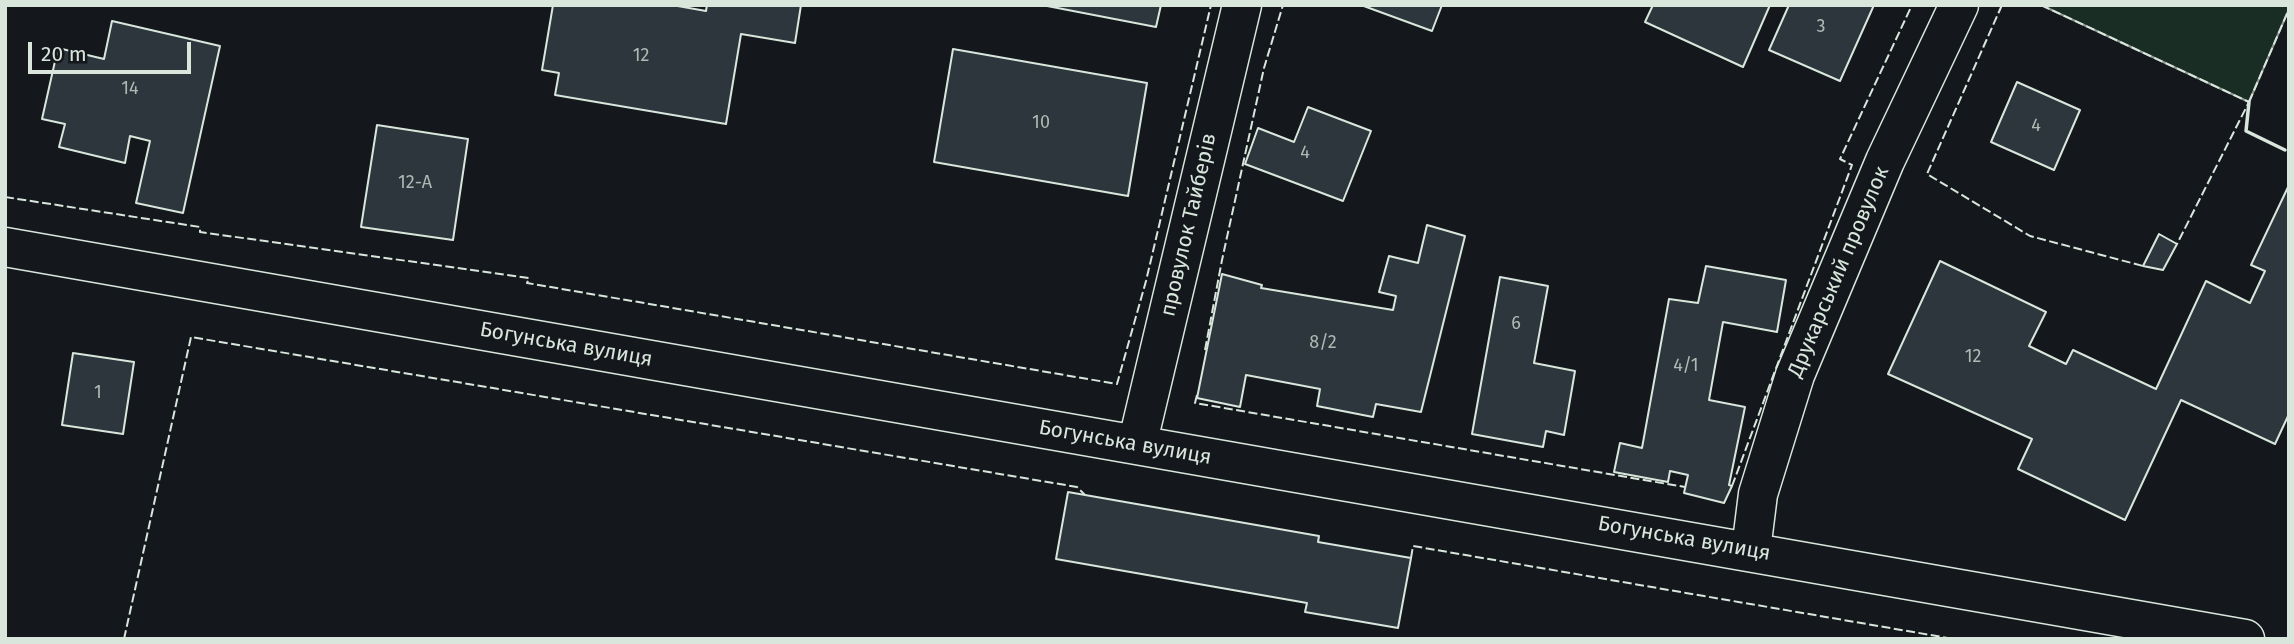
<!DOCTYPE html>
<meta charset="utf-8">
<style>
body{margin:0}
#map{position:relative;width:2294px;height:644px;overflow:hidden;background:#14181c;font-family:"Fira Sans",sans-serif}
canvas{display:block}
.frame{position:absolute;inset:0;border:7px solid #d8e6dc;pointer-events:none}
.scale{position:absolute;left:28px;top:42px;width:163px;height:32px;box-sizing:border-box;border:4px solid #d8e6dc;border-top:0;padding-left:9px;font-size:21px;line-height:24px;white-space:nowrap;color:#d8e6dc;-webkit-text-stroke:5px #14181c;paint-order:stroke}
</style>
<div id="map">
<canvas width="2294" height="644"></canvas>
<div class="frame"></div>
<div class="scale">20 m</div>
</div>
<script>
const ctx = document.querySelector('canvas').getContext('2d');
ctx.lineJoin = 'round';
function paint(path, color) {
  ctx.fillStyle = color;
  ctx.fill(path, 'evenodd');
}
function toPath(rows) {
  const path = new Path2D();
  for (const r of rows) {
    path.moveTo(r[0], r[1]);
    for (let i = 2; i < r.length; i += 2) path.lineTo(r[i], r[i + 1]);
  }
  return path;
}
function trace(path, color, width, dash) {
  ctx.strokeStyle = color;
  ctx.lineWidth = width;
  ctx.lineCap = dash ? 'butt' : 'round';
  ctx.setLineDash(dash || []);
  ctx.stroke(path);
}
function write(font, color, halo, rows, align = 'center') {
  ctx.font = font + ' "Fira Sans",sans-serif';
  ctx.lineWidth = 5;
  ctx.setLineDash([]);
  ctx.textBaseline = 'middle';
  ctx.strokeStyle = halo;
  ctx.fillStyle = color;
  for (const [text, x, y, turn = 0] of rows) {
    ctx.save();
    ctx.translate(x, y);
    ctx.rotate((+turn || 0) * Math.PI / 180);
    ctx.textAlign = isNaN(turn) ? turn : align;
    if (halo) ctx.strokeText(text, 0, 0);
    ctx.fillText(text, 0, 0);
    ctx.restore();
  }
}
const green = toPath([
 [2041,5,2289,5,2289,9,2249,102,2041,5]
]);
paint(green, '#1a2d24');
trace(green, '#939e99', 2);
const building = toPath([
 [553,5,672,5,706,11,707,5,801,5,795,43,741,34,726,124,555,95,559,73,542,70,553,5],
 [1042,5,1161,5,1156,27,1042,5],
 [1361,5,1442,5,1432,31,1361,5],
 [1653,5,1770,5,1743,67,1645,22,1653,5],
 [1789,5,1874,5,1840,81,1769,50,1789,5],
 [112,21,220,46,183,213,136,203,150,141,130,136,125,163,59,147,65,124,42,119,58,48,104,59,112,21],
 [953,49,1147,83,1128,196,934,162,953,49],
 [2017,82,2080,110,2054,170,1991,142,2017,82],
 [1308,107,1371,131,1343,201,1245,164,1258,128,1294,142,1308,107],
 [377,125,468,139,453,240,361,227,377,125],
 [2289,185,2289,414,2275,444,2181,400,2125,520,2018,469,2032,439,1888,374,1940,261,2046,312,2029,346,2066,364,2073,350,2156,389,2206,281,2250,303,2265,271,2251,265,2289,185],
 [1427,225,1465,236,1421,412,1376,404,1373,417,1317,406,1320,389,1246,375,1240,407,1197,398,1222,274,1262,285,1261,288,1393,310,1396,296,1379,292,1389,256,1418,263,1427,225],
 [2159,234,2177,244,2163,270,2143,266,2159,234],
 [1706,266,1786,280,1777,332,1723,322,1709,400,1745,407,1729,485,1732,486,1724,503,1684,493,1688,475,1670,471,1668,482,1614,472,1620,443,1642,448,1669,299,1698,303,1706,266],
 [1500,277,1548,286,1534,363,1575,371,1564,435,1546,431,1543,447,1472,434,1500,277],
 [73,353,134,362,123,434,62,425,73,353],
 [1068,492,1319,536,1318,542,1411,558,1398,628,1305,612,1307,603,1056,559,1068,492]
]);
paint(building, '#2c363c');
trace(building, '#d8e6dc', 2);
const street = toPath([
 [5,247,2245,639],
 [1137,445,1242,5],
 [1751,550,1758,494,1795,375,1885,161,1959,5]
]);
trace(street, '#d8e6dc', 41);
trace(street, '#14181c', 38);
trace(toPath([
 [2002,5,1927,174,2030,236,2143,266],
 [2041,5,2249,102,2177,244],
 [2249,102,2289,9],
 [5,197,200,227,200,232,529,278,527,283,1117,384,1146,281,1211,5],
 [1205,350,1222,260,1264,68,1283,5],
 [1197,395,1195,403,1685,487],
 [1732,486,1852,165,1840,159,1912,5],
 [1411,558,1413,546,1954,639],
 [124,639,191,337,1077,487,1085,495]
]), '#d8e6dc', 2, [9, 3.5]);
trace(toPath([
 [2249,102,2246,131,2285,150]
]), '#d8e6dc', 3.5);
write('18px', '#adbab4', null, [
 ["3",1821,27],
 ["12",641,56],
 ["14",130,89],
 ["10",1041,123],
 ["4",2036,126],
 ["4",1305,153],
 ["12-А",415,183],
 ["6",1516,324],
 ["8/2",1323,343],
 ["12",1973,357],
 ["4/1",1686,366],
 ["1",98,393]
]);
write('21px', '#d8e6dc', '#14181c', [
 ["провулок Тайберів",1189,225,-77],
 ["Друкарський провулок",1839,272,-67],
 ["Богунська вулиця",566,345,10],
 ["Богунська вулиця",1125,443,10],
 ["Богунська вулиця",1684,539,10]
]);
</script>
